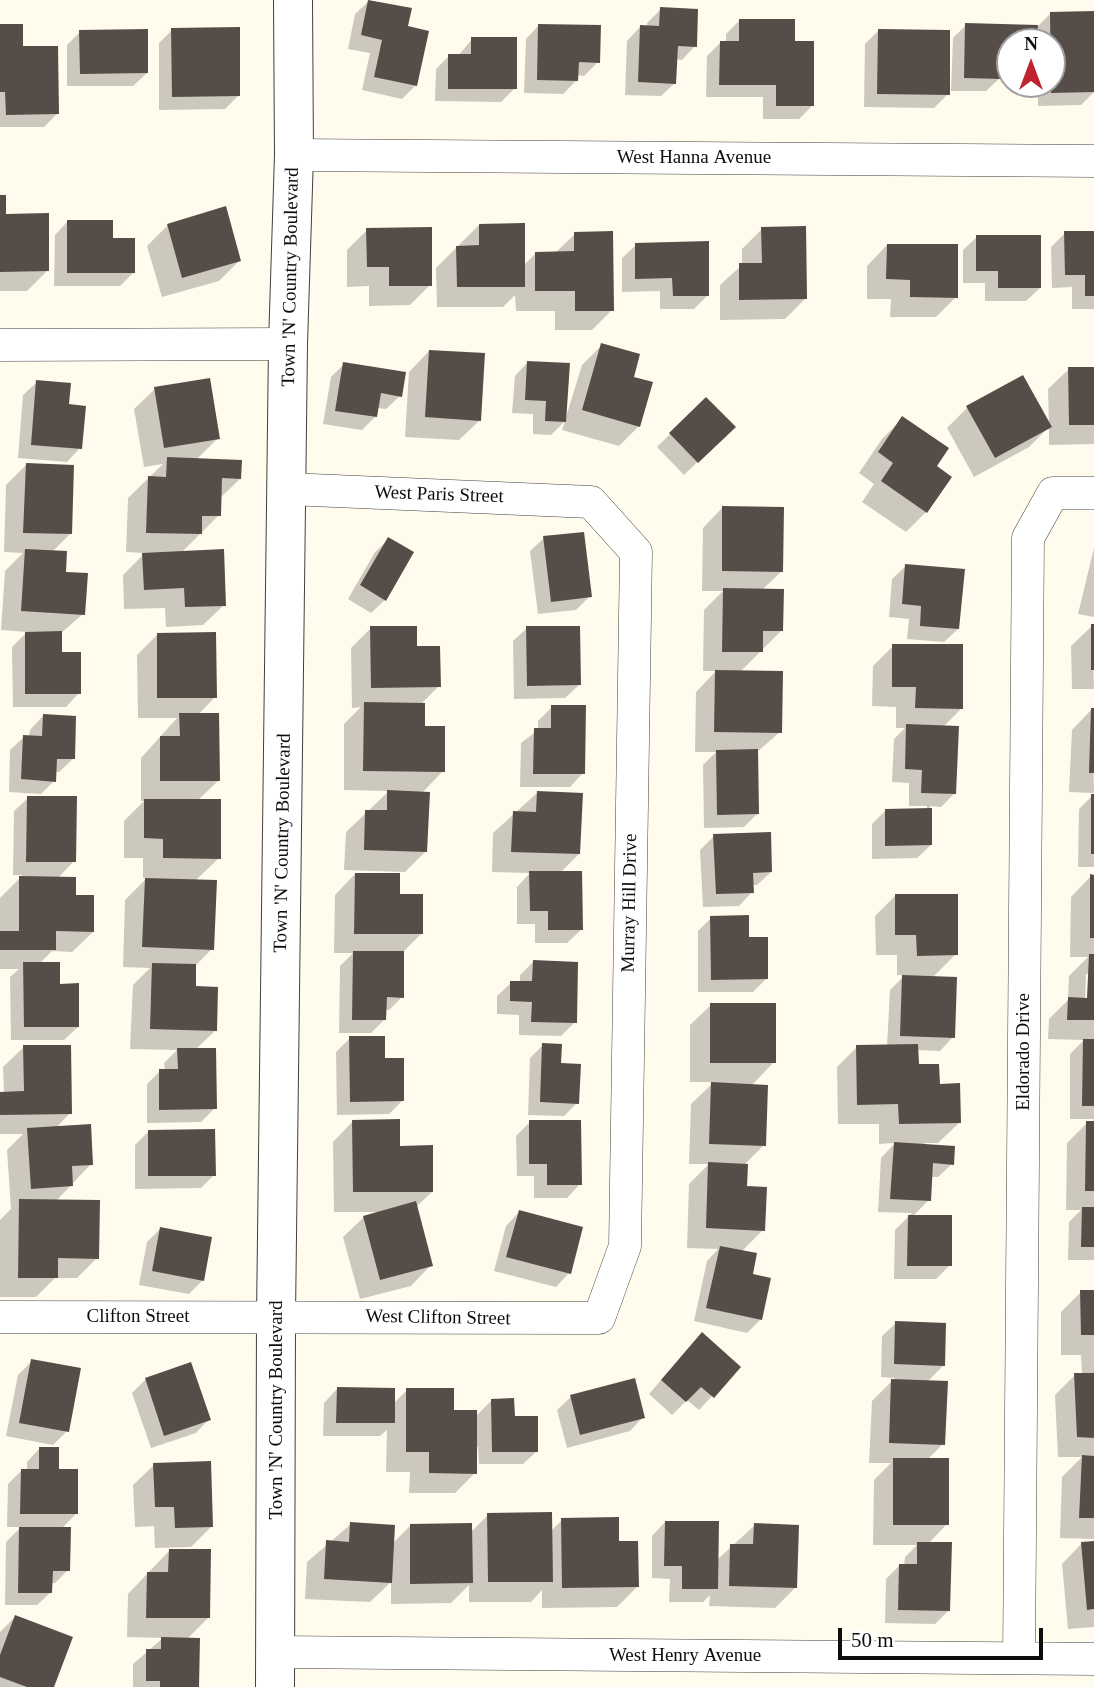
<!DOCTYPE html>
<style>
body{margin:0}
#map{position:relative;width:1094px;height:1687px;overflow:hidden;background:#fffbed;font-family:"Times New Roman",serif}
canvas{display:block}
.north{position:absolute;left:996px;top:28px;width:70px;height:70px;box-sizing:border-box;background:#fff;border:2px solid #9e9e9e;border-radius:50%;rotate:0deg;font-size:19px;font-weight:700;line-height:28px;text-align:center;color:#0d0d0d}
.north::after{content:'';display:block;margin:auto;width:24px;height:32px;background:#bf2330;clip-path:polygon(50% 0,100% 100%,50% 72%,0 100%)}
.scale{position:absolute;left:838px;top:1628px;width:205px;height:32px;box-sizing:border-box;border:4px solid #0d0d0d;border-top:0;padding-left:9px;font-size:21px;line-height:24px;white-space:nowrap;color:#0d0d0d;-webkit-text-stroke:5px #fff;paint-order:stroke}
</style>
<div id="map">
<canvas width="1094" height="1687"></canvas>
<div class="north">N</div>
<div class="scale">50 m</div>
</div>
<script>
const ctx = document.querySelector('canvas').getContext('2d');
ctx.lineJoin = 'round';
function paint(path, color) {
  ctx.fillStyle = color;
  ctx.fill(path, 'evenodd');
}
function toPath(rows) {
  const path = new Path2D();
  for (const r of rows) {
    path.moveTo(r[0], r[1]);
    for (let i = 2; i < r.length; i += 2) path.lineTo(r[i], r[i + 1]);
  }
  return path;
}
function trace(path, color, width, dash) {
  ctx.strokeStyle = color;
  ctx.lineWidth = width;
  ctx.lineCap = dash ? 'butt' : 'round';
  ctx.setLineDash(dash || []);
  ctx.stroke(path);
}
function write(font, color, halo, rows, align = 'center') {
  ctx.font = font + ' "Times New Roman",serif';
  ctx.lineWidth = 7;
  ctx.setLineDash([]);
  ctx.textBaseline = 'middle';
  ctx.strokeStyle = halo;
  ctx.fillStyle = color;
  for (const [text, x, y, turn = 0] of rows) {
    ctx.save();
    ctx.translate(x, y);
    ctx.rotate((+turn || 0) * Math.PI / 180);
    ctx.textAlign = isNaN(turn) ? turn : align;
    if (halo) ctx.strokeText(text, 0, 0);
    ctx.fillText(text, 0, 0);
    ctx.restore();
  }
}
paint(toPath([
 [369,1,405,28,416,85,402,99,362,90,370,53,348,49,355,14],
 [661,9,695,46,682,60,675,59,675,83,661,96,625,95,627,41,640,27,647,28,647,23],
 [1094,13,1094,92,1081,105,1038,106,1038,84,1052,84,1052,42,1010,42,1010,73,1000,73,1000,78,986,91,951,91,953,38,966,25,1038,26,1050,14],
 [739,21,793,43,812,106,799,119,763,119,763,97,706,97,707,56,720,43,726,43,726,34],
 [539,25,598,62,584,76,577,75,577,80,563,94,524,93,526,39],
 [0,26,21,48,58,113,44,127,0,127],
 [172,30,239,95,225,109,159,110,159,43],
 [879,30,948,94,934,108,864,107,865,44],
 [80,32,147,73,133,86,67,86,67,45],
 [472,39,515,88,501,102,435,101,436,69,449,56,458,56],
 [0,197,5,216,47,271,27,291,0,291],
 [68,221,111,240,133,273,120,286,54,286,55,235],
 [168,225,239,261,219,281,162,297,147,246],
 [479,225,523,266,535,254,555,253,575,234,612,310,592,330,555,330,555,311,516,311,515,295,503,307,437,307,436,268],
 [762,229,805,299,785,319,720,320,720,285,742,265,742,249],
 [367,230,430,285,410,305,369,306,369,286,347,287,347,250],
 [1065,233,1094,233,1094,309,1072,309,1072,287,1052,288,1051,247],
 [977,237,1040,288,1026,301,985,301,985,283,963,283,963,250],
 [636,245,708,295,694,309,660,309,660,291,622,292,622,258],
 [887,245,956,297,936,317,890,317,891,299,867,299,867,266],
 [602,345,632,378,639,426,619,446,562,430,565,421,551,435,533,434,533,414,512,413,515,376,528,362,566,417,582,365],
 [429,351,480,420,459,440,405,437,409,372],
 [344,364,400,396,386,409,377,408,375,417,362,430,323,424,331,377],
 [1069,369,1094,369,1094,444,1049,445,1049,427,1029,447,974,477,947,428,967,408,1049,425,1048,389],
 [37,382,67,406,80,448,67,462,18,458,23,395],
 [155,389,218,438,196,460,240,479,220,498,219,515,181,553,224,605,203,625,166,627,165,608,124,609,123,575,145,553,126,552,128,498,163,464,144,467,134,409],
 [706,399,733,427,684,475,657,447],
 [903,418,934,467,926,512,906,532,862,502,874,484,859,473,882,439],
 [26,465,70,534,52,552,83,614,60,634,60,654,79,693,66,707,13,707,12,647,27,632,1,630,5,571,23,553,4,552,6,485],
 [723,507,782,571,762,590,782,630,740,672,780,732,757,752,757,814,744,827,704,828,703,765,716,752,695,752,696,692,716,671,703,671,704,610,723,591,702,591,703,528],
 [544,538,590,596,576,610,538,614,530,551],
 [389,539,385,600,371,613,348,599,375,552],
 [1094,548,1094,617,1078,614],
 [906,566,958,629,944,642,907,639,909,619,889,617,892,579],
 [1092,626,1094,689,1072,689,1071,646],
 [371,628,416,648,439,686,423,702,423,728,443,771,421,794,426,851,405,872,344,870,346,832,389,791,344,790,344,724,361,707,352,708,351,648],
 [527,628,579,685,565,698,514,699,513,641],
 [157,635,215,697,198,715,218,781,197,801,219,858,195,881,212,949,195,966,194,988,215,1031,196,1049,215,1108,201,1122,147,1123,147,1084,160,1071,165,1071,164,1063,177,1050,130,1049,133,985,150,968,123,967,125,900,147,878,143,878,143,858,124,858,124,821,144,801,141,801,141,758,177,718,138,718,137,655],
 [893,646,961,709,943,727,955,793,941,807,930,806,931,845,917,858,872,859,872,824,886,810,927,809,927,806,909,806,909,783,892,782,894,739,905,728,896,728,896,707,872,706,873,666],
 [552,707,583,773,570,787,520,787,521,743,538,730,538,721],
 [1092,709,1094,793,1069,792,1072,730],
 [43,716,73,759,59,772,55,772,54,781,41,794,9,792,10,750,24,737,29,737,30,730],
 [537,793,579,854,560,873,581,930,567,943,535,943,535,924,517,924,517,887,530,873,492,872,493,833],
 [1094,794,1094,867,1078,867,1079,809],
 [28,798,74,861,58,878,74,897,93,932,72,952,52,951,39,964,59,985,78,1027,64,1040,11,1040,10,977,19,969,0,969,0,898,23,875,13,875,14,811],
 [714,836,771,872,757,885,752,885,752,892,739,906,703,907,700,850],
 [355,874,398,895,421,934,403,952,402,997,389,1010,385,1010,384,1020,371,1033,339,1033,340,966,353,953,334,953,335,895],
 [1091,876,1094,876,1094,1119,1070,1119,1070,1054,1084,1040,1048,1039,1049,1019,1068,1000,1069,976,1088,957,1070,957,1071,897],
 [1086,974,1090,974,1089,1007,1085,1007],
 [895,896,956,954,932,978,953,1037,940,1051,917,1050,917,1066,938,1085,959,1123,938,1143,924,1143,952,1164,938,1177,931,1177,929,1200,913,1216,950,1265,936,1279,894,1279,895,1230,912,1213,878,1212,881,1158,895,1143,879,1144,879,1124,838,1124,837,1067,857,1047,887,1046,890,990,905,975,897,975,897,955,876,955,875,916],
 [711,918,747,939,767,978,753,992,698,992,698,931],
 [533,962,575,1022,561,1036,519,1035,519,1015,497,1014,497,996,511,983,520,983,520,975],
 [711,1005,774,1062,751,1086,764,1145,746,1163,745,1188,763,1230,741,1252,761,1319,747,1333,694,1321,707,1261,718,1249,687,1248,689,1184,709,1164,689,1164,691,1104,714,1082,690,1082,690,1025],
 [350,1038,384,1059,402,1101,389,1114,337,1115,336,1052],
 [543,1045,560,1065,577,1103,564,1116,528,1115,530,1058],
 [24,1047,70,1113,56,1128,91,1164,56,1201,97,1258,77,1278,55,1278,36,1297,0,1297,0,1220,11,1209,7,1150,23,1134,0,1134,0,1094,4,1094,3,1067],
 [353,1121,398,1148,432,1192,416,1207,431,1265,411,1286,360,1299,343,1237,364,1217,378,1212,334,1212,333,1142],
 [530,1122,580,1184,567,1198,534,1198,534,1176,517,1176,516,1136],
 [1087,1123,1094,1123,1094,1260,1068,1260,1069,1222,1081,1210,1066,1210,1067,1143],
 [149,1131,214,1175,201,1188,135,1189,135,1145],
 [519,1212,569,1273,556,1287,494,1271,506,1226],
 [160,1229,202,1281,189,1294,139,1285,147,1242],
 [1081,1292,1094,1292,1094,1539,1060,1538,1062,1477,1082,1457,1058,1457,1055,1395,1075,1375,1082,1375,1081,1355,1061,1355,1061,1312],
 [896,1323,943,1366,927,1382,943,1444,927,1460,947,1524,928,1544,949,1610,935,1624,885,1623,886,1579,899,1566,904,1566,905,1557,917,1545,873,1545,874,1480,891,1463,869,1463,872,1401,895,1378,881,1377,882,1336],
 [689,1348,739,1367,699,1410,687,1400,672,1415,649,1394],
 [32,1361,67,1431,53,1445,6,1436,18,1375],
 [146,1379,209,1419,196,1433,151,1448,132,1393],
 [337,1389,394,1403,407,1390,452,1411,476,1416,491,1401,513,1418,537,1451,523,1464,479,1464,478,1447,475,1447,475,1473,455,1493,409,1493,410,1472,386,1472,387,1430,380,1436,323,1436,324,1403],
 [571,1397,643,1417,630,1431,567,1448,557,1410],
 [40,1448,76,1514,61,1529,68,1570,55,1583,51,1583,51,1592,37,1605,5,1605,6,1542,21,1527,7,1527,8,1484,21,1471,27,1471,27,1462],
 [154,1465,212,1526,191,1547,155,1548,154,1526,135,1527,133,1485],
 [488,1515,551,1531,562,1520,637,1587,617,1607,542,1608,542,1590,531,1602,469,1602,469,1585,451,1603,391,1604,391,1582,370,1602,305,1599,307,1562,351,1524,392,1544,410,1526,470,1533],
 [665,1522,717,1560,755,1525,795,1588,775,1608,709,1606,710,1595,703,1602,669,1602,670,1579,652,1578,652,1536],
 [1094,1542,1094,1627,1068,1629,1062,1564,1082,1543],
 [169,1551,208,1618,187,1639,197,1687,133,1687,133,1664,163,1638,127,1637,128,1594],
 [15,1617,53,1687,0,1687,0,1632]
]), '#0003');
paint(toPath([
 [368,0,412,8,408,26,429,31,417,86,374,77,382,40,361,35],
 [660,7,698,9,697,47,678,46,676,84,638,82,640,25,659,26],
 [1094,11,1094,92,1051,93,1050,12],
 [739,19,795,19,795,41,814,41,814,106,776,106,776,85,719,85,720,41,739,41],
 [965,23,1038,25,1037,42,1010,42,1010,60,1002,60,1001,79,964,78],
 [0,24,23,24,23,46,58,46,59,114,6,115,5,92,0,92],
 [538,24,601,25,600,63,579,62,578,81,537,80],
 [240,27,240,96,172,97,171,28],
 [148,29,148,73,80,74,79,30],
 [878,29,950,30,950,95,877,94],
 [471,37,517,37,517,89,448,89,448,54,471,54],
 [0,195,6,195,6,214,49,213,49,271,0,272],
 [226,206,241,261,182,278,167,224],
 [67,220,113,220,113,238,135,238,135,273,67,273],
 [525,223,525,287,457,287,456,246,479,245,479,224],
 [806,226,807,299,739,300,739,263,762,263,761,227],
 [432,227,432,286,389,286,389,267,367,267,366,228],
 [613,231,614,311,575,311,575,291,535,291,535,252,574,251,574,232],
 [1064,231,1094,231,1094,296,1085,296,1085,275,1065,275],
 [976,235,1041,235,1041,288,998,288,998,271,976,271],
 [709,241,709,296,673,296,672,278,635,279,635,243],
 [887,244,958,244,958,298,910,297,910,280,886,279],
 [601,343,640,354,634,377,653,382,640,427,582,410],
 [429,350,485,353,481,421,425,417],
 [527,361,570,363,566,422,545,421,546,401,525,400],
 [343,362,406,372,402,397,381,393,377,417,335,411],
 [1068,367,1094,367,1094,425,1069,425],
 [1023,375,1052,427,995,458,966,406],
 [210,378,220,439,164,448,154,387],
 [36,380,71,383,69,404,86,406,82,449,31,445],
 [706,397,736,427,698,463,669,433],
 [902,416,949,448,937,466,952,477,927,513,881,481,893,463,878,452],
 [167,457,242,460,241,479,222,478,221,516,202,516,202,534,146,533,148,476,166,477],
 [26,463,74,465,72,534,23,533],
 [722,506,784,507,783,572,722,571],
 [584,532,592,597,551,602,543,536],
 [388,537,414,552,386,601,360,585],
 [25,549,67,551,66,572,88,573,85,615,21,611],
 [224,549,226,606,185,607,184,588,144,590,142,553],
 [905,564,965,569,959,629,920,626,921,606,902,604],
 [723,588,784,589,783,631,763,631,763,652,722,652],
 [1091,624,1094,624,1094,670,1091,670],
 [370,626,417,626,417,646,440,646,441,687,371,688],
 [526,626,580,626,581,685,527,686],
 [62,631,62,652,81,652,81,694,25,694,25,632],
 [216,632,217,698,157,698,157,633],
 [892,644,963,644,963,709,915,708,916,687,892,687],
 [715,670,783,671,782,733,714,732],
 [364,702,425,703,425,726,445,726,445,772,363,771],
 [551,705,586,705,585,774,533,774,534,728,551,728],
 [1091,708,1094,708,1094,773,1089,773],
 [179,713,219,713,220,781,160,781,160,736,180,736],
 [43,714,76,716,75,759,57,759,56,782,21,779,23,735,42,736],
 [906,724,959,726,956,794,921,793,922,770,905,769],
 [758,749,759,814,717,815,716,750],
 [387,790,430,792,427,852,364,850,365,810,387,810],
 [537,791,583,793,580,854,511,852,513,811,536,812],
 [1091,794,1094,794,1094,854,1091,854],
 [27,796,77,796,76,862,26,862],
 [144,799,221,799,221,859,163,858,163,839,144,838],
 [932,808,932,845,885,846,885,809],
 [771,832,772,872,753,873,754,893,716,894,713,834],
 [529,871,582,871,583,930,548,930,548,911,530,911],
 [355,873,400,873,400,894,423,894,423,934,354,934],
 [1090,874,1094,875,1094,938,1090,938],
 [19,876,76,877,76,895,94,895,94,932,56,931,56,950,0,950,0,931,19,931],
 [145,878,217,880,214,950,142,947],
 [895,894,958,894,958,955,917,956,916,935,895,935],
 [749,915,749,937,768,937,768,979,711,980,710,916],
 [353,951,404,951,404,998,387,997,386,1020,352,1020],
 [1089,954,1094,954,1094,1020,1067,1020,1068,997,1087,998],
 [533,960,578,962,577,1023,531,1022,532,1002,510,1001,510,981,532,981],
 [23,962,60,962,60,984,79,983,79,1027,24,1027],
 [152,963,196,964,196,986,218,987,217,1031,150,1029],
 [902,975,957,977,955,1038,900,1036],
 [710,1003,776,1003,776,1063,710,1063],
 [349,1036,385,1036,385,1058,404,1058,404,1101,350,1102],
 [1083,1039,1094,1039,1094,1106,1082,1106],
 [542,1043,562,1044,561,1063,581,1064,579,1104,540,1102],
 [918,1044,919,1064,939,1064,940,1084,960,1083,961,1123,899,1124,898,1104,857,1105,856,1045],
 [23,1045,71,1045,72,1114,0,1115,0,1092,24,1091],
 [177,1048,216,1048,217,1109,159,1110,159,1069,178,1069],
 [711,1082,768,1085,766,1146,709,1144],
 [400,1119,400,1146,433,1145,433,1192,353,1192,352,1120],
 [529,1120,581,1120,582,1185,547,1185,547,1164,529,1164],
 [1086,1121,1094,1121,1094,1191,1085,1191],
 [91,1124,93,1165,72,1166,73,1186,31,1189,27,1128],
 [215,1129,216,1176,148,1176,148,1130],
 [894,1142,955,1146,954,1165,933,1163,931,1201,890,1199],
 [708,1162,748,1164,747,1186,767,1187,765,1231,706,1228],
 [19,1199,100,1200,99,1259,58,1258,58,1278,18,1278],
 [416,1201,433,1266,380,1280,363,1216],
 [1082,1207,1094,1207,1094,1247,1081,1247],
 [519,1210,583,1227,571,1274,506,1257],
 [908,1215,952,1215,952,1266,907,1266],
 [160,1227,212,1237,204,1281,152,1271],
 [720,1246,757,1253,753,1274,771,1278,762,1320,706,1308],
 [1080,1290,1094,1290,1094,1335,1081,1335],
 [895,1321,946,1323,945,1366,894,1364],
 [702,1332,741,1367,714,1398,701,1387,686,1402,661,1380],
 [31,1359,81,1368,69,1432,19,1423],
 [191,1362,211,1420,164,1436,145,1378],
 [1074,1373,1094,1373,1094,1438,1077,1437],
 [635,1378,645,1418,580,1435,570,1395],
 [891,1379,948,1381,945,1445,889,1443],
 [337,1387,395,1388,395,1423,336,1423],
 [406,1388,454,1388,454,1410,477,1410,477,1474,429,1473,429,1452,406,1452],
 [514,1398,515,1416,538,1416,538,1452,492,1452,491,1399],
 [39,1447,59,1447,59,1469,78,1469,78,1514,20,1514,21,1469,39,1469],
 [1082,1455,1094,1456,1094,1518,1079,1518],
 [893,1458,949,1458,949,1525,893,1525],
 [211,1461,213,1527,175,1528,174,1507,155,1507,153,1463],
 [552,1512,553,1582,488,1582,487,1513],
 [619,1517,619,1541,638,1541,639,1587,562,1588,561,1518],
 [665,1521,719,1521,718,1589,682,1589,682,1566,664,1566],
 [350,1522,395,1525,392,1583,324,1579,326,1540,349,1542],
 [472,1523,473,1583,410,1584,410,1524],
 [754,1523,799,1525,797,1588,729,1586,730,1544,753,1544],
 [19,1527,71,1527,70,1571,53,1571,52,1593,18,1593],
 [1094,1541,1094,1609,1087,1610,1081,1542],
 [917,1542,952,1542,950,1611,898,1610,899,1564,917,1564],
 [169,1549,211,1549,210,1618,146,1618,147,1572,168,1572],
 [15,1615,73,1637,54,1687,27,1687,0,1677,0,1655],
 [161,1637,200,1638,199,1687,160,1687,160,1681,146,1681,146,1649,161,1649]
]), '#564d49');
const minor = toPath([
 [294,155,1094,161],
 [0,345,288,344],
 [0,1317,599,1318,625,1246,636,552,591,502,288,489],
 [276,1652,1094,1659],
 [1019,1658,1028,538,1053,493,1094,493]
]);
const tertiary = toPath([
 [275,1687,276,1316,288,344,294,155,293,0]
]);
trace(minor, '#404040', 33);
trace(tertiary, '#404040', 40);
trace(minor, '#fff', 32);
trace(tertiary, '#fff', 38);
write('19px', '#0d0d0d', '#fff', [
 ["West Hanna Avenue",694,158],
 ["Town 'N' Country Boulevard",291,277,-89],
 ["West Paris Street",439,495,2],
 ["Town 'N' Country Boulevard",283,843,-89],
 ["Murray Hill Drive",630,903,-89],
 ["Eldorado Drive",1024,1052,-90],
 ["Clifton Street",138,1317],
 ["West Clifton Street",438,1318,1],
 ["Town 'N' Country Boulevard",277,1410,-90],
 ["West Henry Avenue",685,1656]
]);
</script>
